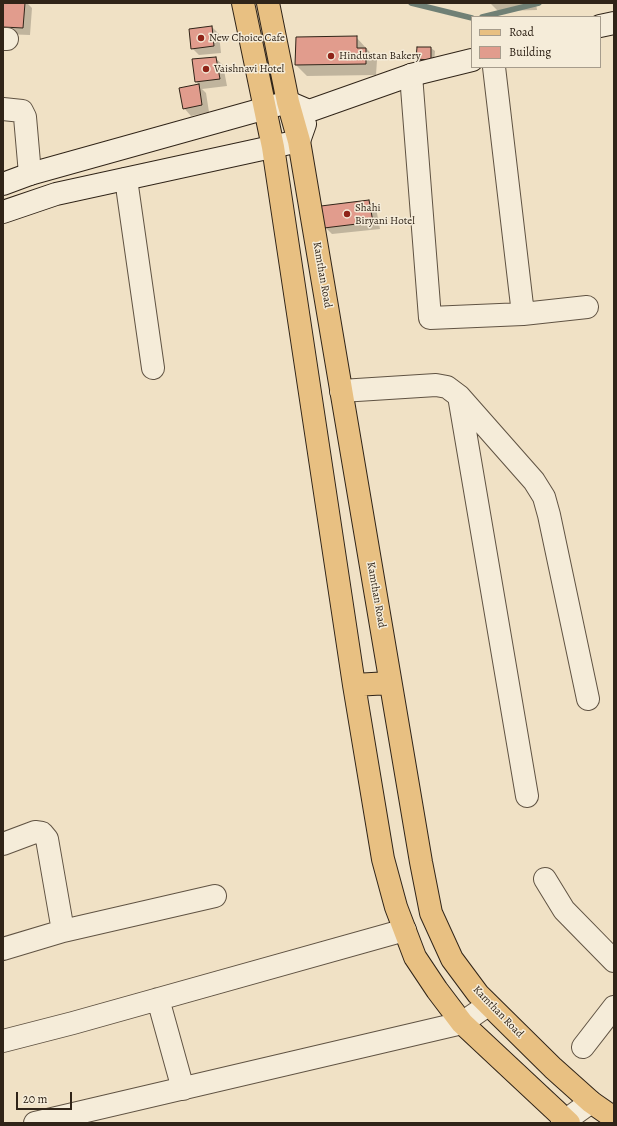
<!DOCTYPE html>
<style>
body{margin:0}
#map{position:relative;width:617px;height:1126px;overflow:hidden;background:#f0e1c5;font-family:Alegreya,serif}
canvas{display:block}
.frame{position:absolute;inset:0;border:4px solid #302418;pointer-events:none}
.legend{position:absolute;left:471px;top:16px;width:130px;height:52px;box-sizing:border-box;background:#f5ecd9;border:1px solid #a69c8c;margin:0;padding:5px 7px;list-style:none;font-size:12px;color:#302418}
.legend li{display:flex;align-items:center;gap:8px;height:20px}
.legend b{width:20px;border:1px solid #a69c8c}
.scale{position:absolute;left:16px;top:1092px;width:56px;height:18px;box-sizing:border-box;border:2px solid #302418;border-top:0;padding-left:5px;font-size:12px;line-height:14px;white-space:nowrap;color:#302418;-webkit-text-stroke:3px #f5ecd9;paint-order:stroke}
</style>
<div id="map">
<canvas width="617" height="1126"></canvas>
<div class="frame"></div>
<ul class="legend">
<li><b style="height:5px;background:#e8c082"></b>Road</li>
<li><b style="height:11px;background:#e19c8d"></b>Building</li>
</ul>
<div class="scale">20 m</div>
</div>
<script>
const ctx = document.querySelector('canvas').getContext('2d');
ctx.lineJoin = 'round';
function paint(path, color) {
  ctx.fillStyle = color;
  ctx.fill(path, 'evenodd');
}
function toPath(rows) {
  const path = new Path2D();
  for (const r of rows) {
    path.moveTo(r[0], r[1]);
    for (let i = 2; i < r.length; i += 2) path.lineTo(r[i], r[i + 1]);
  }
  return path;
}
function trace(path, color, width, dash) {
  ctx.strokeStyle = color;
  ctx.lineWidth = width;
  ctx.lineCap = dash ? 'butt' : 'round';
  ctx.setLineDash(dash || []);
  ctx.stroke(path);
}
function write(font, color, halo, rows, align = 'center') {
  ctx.font = font + ' Alegreya,serif';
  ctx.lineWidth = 3;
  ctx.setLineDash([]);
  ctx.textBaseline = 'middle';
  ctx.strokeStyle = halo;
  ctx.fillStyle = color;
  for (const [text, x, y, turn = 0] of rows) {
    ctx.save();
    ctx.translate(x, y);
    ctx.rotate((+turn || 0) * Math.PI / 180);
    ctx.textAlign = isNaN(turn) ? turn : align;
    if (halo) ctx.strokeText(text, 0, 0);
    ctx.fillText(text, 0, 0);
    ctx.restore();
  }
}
paint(toPath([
 [3,3,27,3,32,8,30,35,3,34],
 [490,3,536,3,537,10,498,11],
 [212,27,219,34,221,53,199,55,192,48],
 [356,37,377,60,376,75,307,76,296,65],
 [418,48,431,48,435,51,434,63,421,62,417,59],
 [215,58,223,65,227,86,202,89,206,93,209,112,191,116,184,108,180,89,199,85,196,82],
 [369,201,376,208,380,229,332,234,325,227]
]), '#0003');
trace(toPath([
 [411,3,472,18],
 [482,17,539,3]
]), '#708075', 5.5);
const building = toPath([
 [3,3,25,3,23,28,3,27,3,3],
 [212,26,214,46,191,49,189,29,212,26],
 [357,36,357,48,366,48,366,64,295,65,296,37,357,36],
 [417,47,431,47,431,60,416,59,417,47],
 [216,57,220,79,195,82,192,59,216,57],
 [199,84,202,105,183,109,179,88,199,84],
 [369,200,373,222,324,228,321,206,369,200]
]);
paint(building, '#e19c8d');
trace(building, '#302418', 1);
const street = toPath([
 [3,39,7,39],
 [494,67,523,314],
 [411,75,430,318,523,314,587,307],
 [3,109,22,111,25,117,30,174],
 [126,179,153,368],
 [341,391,436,385,447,387,459,396,534,481,544,497,549,515,588,699],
 [459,396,527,796],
 [3,844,35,832,42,833,47,839,63,931],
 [545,879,564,910,614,961],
 [3,949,63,931,215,896],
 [158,999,183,1089],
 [3,1041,73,1023,405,930],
 [583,1047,614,1007],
 [35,1123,462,1023,488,1005],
 [562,1123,591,1102]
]);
const secondary = toPath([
 [600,26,614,23],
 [3,184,30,174,288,102,309,111,411,75,472,60],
 [3,212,56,194,299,141,305,124]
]);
const primary = toPath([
 [243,3,273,147,354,685,383,859,396,907,415,957,437,990,462,1023,569,1123],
 [268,3,288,102,299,141,421,862,431,913,452,959,478,994,553,1068,591,1102,614,1118],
 [354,685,390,683]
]);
trace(street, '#605343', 24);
trace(secondary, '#302418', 24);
trace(primary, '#302418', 24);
trace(street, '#f5ecd9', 22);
trace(secondary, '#f5ecd9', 22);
trace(primary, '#e8c082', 22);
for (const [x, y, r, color] of [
 [201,38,4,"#8f2418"],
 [331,56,4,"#8f2418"],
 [206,69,4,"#8f2418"],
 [347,214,4,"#8f2418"]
]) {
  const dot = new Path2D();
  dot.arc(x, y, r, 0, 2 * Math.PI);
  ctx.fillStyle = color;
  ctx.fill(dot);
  trace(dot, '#f5ecd9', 1.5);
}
write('11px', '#302418', '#f5ecd9', [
 ["New Choice Cafe",209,38],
 ["Hindustan Bakery",339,56],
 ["Vaishnavi Hotel",214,69],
 ["Shahi",355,208],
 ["Biryani Hotel",355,221]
], 'left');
write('11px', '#302418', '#f5ecd9', [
 ["Kamthan Road",322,275,80],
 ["Kamthan Road",376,595,80],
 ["Kamthan Road",498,1012,46]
]);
</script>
